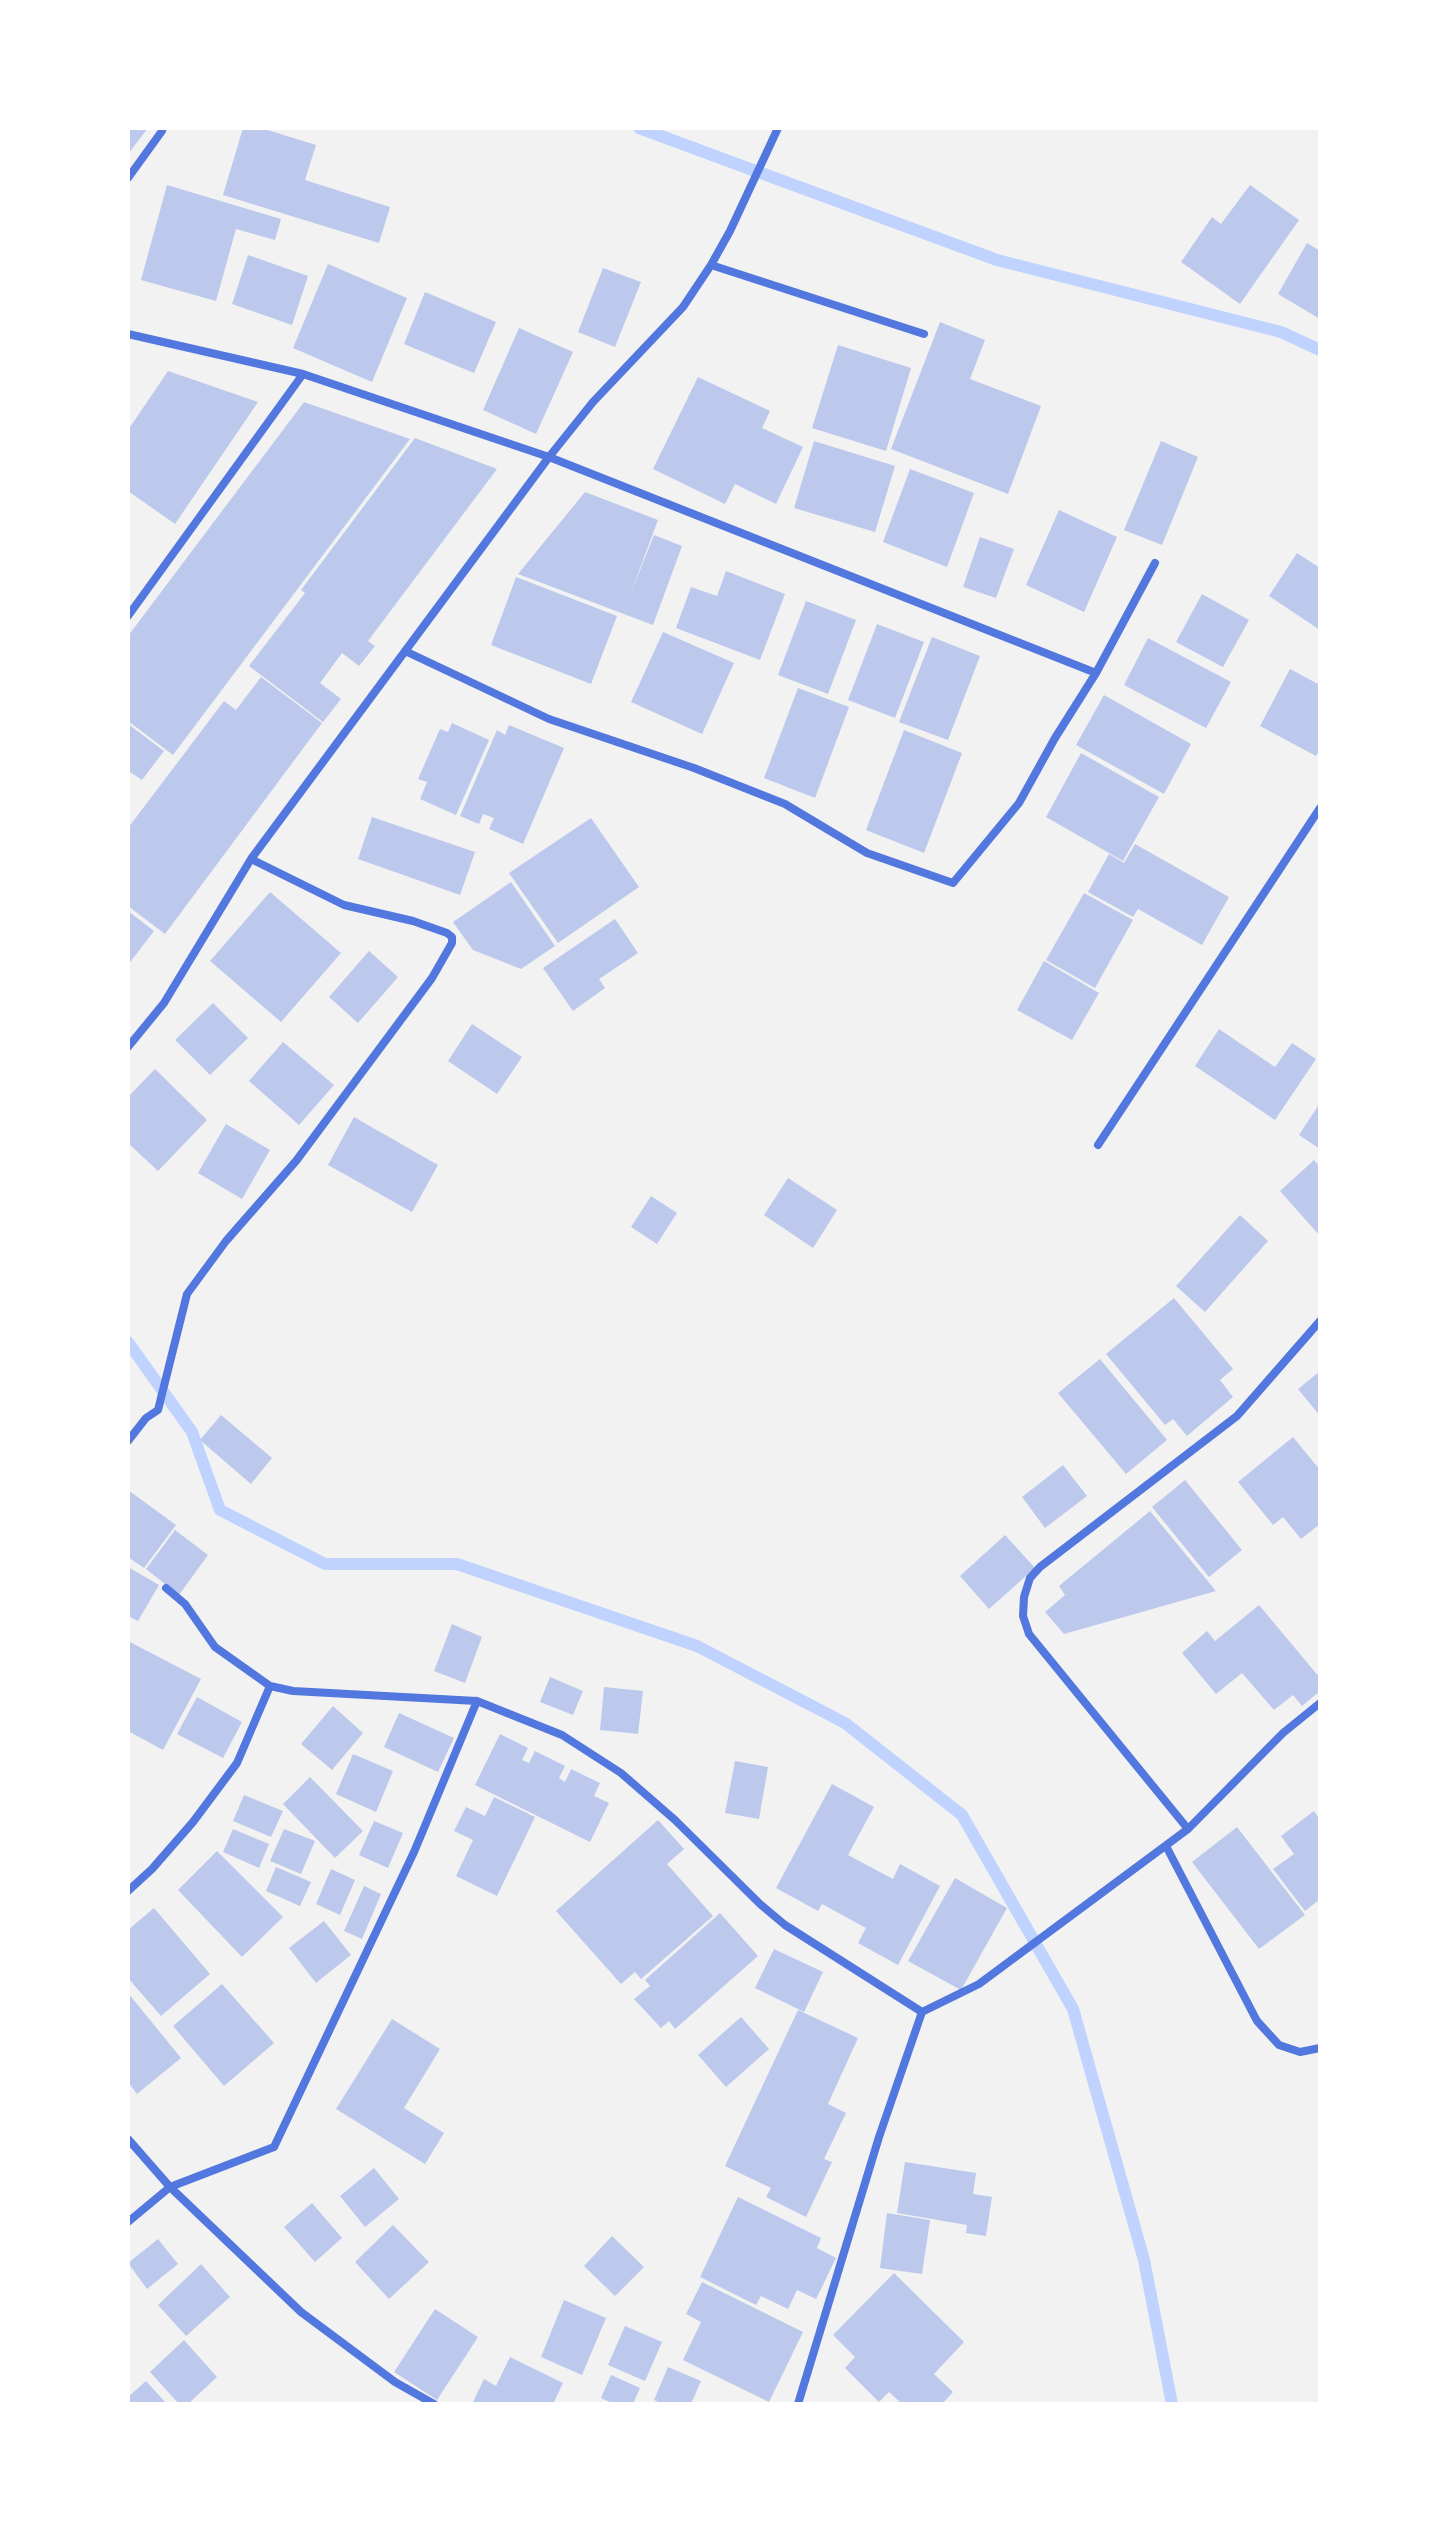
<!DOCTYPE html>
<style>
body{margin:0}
#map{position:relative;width:1448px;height:2532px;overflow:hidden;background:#f2f2f2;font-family:"Open Sans",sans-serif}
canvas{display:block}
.frame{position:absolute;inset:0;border:130px solid #fff;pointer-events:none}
</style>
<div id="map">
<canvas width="1448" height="2532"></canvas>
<div class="frame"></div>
</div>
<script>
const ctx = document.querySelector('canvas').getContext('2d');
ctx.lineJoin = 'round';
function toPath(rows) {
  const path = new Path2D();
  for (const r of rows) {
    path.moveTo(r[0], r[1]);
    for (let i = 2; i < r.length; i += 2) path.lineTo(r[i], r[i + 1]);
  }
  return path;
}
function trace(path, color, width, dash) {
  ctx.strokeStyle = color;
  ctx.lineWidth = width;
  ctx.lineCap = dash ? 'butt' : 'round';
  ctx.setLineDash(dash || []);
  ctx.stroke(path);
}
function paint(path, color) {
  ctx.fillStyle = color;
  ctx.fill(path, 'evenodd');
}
trace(toPath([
 [639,128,997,260,1281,332,1320,350],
 [128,1342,192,1432,220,1510,325,1564,457,1564,697,1646,845,1723,962,1815,1073,2009,1144,2260,1172,2404]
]), '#bfd3fe', 12);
paint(toPath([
 [128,128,148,128,128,154],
 [243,128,261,128,316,145,305,180,390,207,379,243,223,195],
 [167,185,281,219,275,240,236,229,216,301,141,280],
 [1250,185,1299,220,1240,304,1181,262,1212,217,1221,224],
 [1307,243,1320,251,1320,319,1278,294],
 [248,255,308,276,292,325,232,304],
 [328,264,407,298,372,382,293,348],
 [603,268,641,282,615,347,578,332],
 [425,292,496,322,474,373,404,344],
 [940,322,985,340,970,379,1041,406,1008,494,891,449],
 [519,328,573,352,536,434,483,410],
 [838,345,911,368,886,451,812,428],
 [168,371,258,402,175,524,128,491,128,430],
 [698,377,770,411,762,428,803,447,776,504,735,484,725,504,653,469],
 [304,402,410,439,173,755,128,721,128,636],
 [415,438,497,469,368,641,375,646,359,666,342,653,320,683,341,699,323,722,249,666,305,593,301,590],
 [814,441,895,466,875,532,794,508],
 [1161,441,1198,457,1162,545,1124,530],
 [910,469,974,493,947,567,883,542],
 [585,492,658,520,629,598,654,535,682,546,653,625,518,574],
 [1059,510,1117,537,1084,612,1026,585],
 [980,537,1014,549,996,598,963,587],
 [1297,553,1320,568,1320,630,1269,596],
 [726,571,785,594,760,660,676,628,691,587,717,596],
 [516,577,617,616,591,684,491,645],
 [1202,594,1249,620,1223,667,1176,642],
 [806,601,856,620,828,694,778,675],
 [877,624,924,642,895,718,848,700],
 [663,632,734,663,702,734,631,702],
 [932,637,980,656,948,740,899,722],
 [1148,638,1231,682,1206,728,1124,685],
 [1290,669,1320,685,1320,749,1316,756,1260,726],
 [261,677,322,723,165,934,128,906,128,828,224,701,236,710],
 [798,688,849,707,815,798,764,778],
 [1104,695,1191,744,1164,794,1076,745],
 [452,723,489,740,456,815,420,799,427,782,418,779,440,729,448,732],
 [128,724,164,751,142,780,130,772,128,775],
 [509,725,564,748,523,844,489,829,494,818,483,814,479,824,460,816,497,730,505,735],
 [904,730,962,753,924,853,866,830],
 [1081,753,1159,797,1123,861,1046,817],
 [372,817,475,852,460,895,358,859],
 [591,818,639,887,558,943,509,873],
 [1135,844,1229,897,1202,945,1138,909,1133,917,1088,892,1109,854,1124,863],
 [511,882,555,946,521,969,473,950,453,922],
 [270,892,341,953,281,1022,210,961],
 [1084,893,1133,920,1095,988,1046,960],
 [128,911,154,931,128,965],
 [615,919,638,953,599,979,605,988,573,1011,543,968],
 [369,951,398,977,358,1023,329,997],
 [1044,961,1099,993,1072,1040,1017,1010],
 [213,1003,248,1038,210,1075,175,1040],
 [472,1024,522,1057,497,1094,448,1061],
 [1219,1029,1275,1067,1292,1043,1316,1059,1275,1120,1195,1066],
 [283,1042,334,1085,299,1125,249,1081],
 [155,1069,207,1120,158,1171,128,1143,128,1097],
 [1320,1103,1320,1149,1299,1135],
 [354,1117,438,1165,412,1212,328,1165],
 [226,1124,270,1150,242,1199,198,1173],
 [1314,1160,1320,1167,1320,1236,1280,1191],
 [788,1178,837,1210,813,1248,764,1215],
 [651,1196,677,1213,657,1244,631,1227],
 [1240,1215,1268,1241,1205,1312,1176,1286],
 [1174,1298,1233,1369,1220,1380,1233,1397,1187,1436,1173,1419,1165,1425,1106,1354],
 [1100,1359,1167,1440,1126,1474,1058,1393],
 [1320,1371,1320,1416,1298,1389],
 [221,1415,272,1458,251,1484,200,1440],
 [1293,1437,1320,1470,1320,1487,1318,1489,1320,1492,1320,1524,1301,1539,1283,1517,1273,1525,1238,1482],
 [1063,1465,1087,1496,1045,1528,1022,1497],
 [1185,1480,1242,1550,1209,1577,1152,1507],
 [128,1490,176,1525,144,1568,128,1557],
 [1150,1511,1216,1591,1064,1634,1045,1612,1065,1595,1059,1586],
 [175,1530,208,1555,179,1595,146,1569],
 [1005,1535,1035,1568,989,1609,960,1576],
 [128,1567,159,1585,138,1621,128,1616],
 [1259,1605,1320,1678,1320,1691,1302,1706,1293,1695,1274,1710,1242,1673,1216,1694,1182,1653,1207,1631,1215,1641],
 [452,1624,482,1637,465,1683,434,1671],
 [128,1641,201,1679,163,1750,128,1731],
 [550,1677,583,1691,573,1715,540,1702],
 [604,1687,643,1691,638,1734,600,1730],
 [197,1697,242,1722,223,1758,177,1734],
 [333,1706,363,1733,332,1770,301,1744],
 [399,1713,454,1738,438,1772,384,1747],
 [500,1734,528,1748,522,1760,529,1763,535,1751,565,1766,559,1778,565,1782,571,1769,600,1783,594,1796,609,1803,590,1842,475,1785],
 [353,1754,393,1771,376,1812,336,1794],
 [735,1761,768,1767,759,1819,725,1813],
 [310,1777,363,1831,335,1858,283,1804],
 [832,1784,874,1807,848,1855,893,1879,900,1864,940,1886,898,1965,858,1943,866,1928,822,1904,818,1911,776,1888],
 [244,1795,283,1811,271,1837,233,1821],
 [494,1797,535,1817,497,1896,456,1876,473,1840,454,1831,466,1807,485,1816],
 [1314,1811,1320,1819,1320,1899,1305,1911,1273,1869,1294,1854,1281,1836],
 [658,1820,684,1849,667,1864,713,1916,641,1979,635,1972,621,1984,556,1911],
 [374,1821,403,1833,388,1868,359,1855],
 [1237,1827,1305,1915,1259,1949,1192,1862],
 [233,1829,269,1844,259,1868,223,1852],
 [284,1829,315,1841,301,1874,270,1861],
 [217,1851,283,1917,242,1957,178,1890],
 [276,1867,311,1882,300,1906,266,1891],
 [331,1869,355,1880,340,1915,316,1904],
 [955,1878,1007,1908,961,1990,908,1961],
 [364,1886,381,1894,362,1939,344,1931],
 [154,1908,210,1974,161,2016,128,1978,128,1930],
 [720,1913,758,1956,675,2029,669,2021,661,2028,634,1999,650,1986,645,1980],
 [324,1921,351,1955,316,1983,289,1948],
 [774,1949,823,1972,804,2012,755,1988],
 [222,1984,274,2043,224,2086,173,2026],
 [128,1993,181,2058,137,2094,128,2082],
 [798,2010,858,2038,828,2104,846,2113,824,2159,832,2162,806,2217,766,2197,771,2188,725,2166],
 [741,2017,769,2049,726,2087,698,2055],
 [392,2019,440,2049,404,2108,444,2133,425,2164,336,2109],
 [905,2162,976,2173,973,2194,992,2197,986,2236,966,2233,967,2225,897,2213],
 [374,2168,399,2199,365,2227,340,2196],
 [738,2197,821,2238,817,2248,836,2258,816,2299,797,2290,788,2309,761,2296,756,2305,700,2277],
 [312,2203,342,2238,315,2262,284,2227],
 [887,2213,930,2220,922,2274,880,2268],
 [393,2225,429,2262,389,2299,355,2262],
 [612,2236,644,2267,615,2296,584,2266],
 [158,2239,178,2264,147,2289,128,2263],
 [201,2264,230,2297,186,2336,158,2305],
 [894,2273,964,2342,934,2374,953,2392,942,2404,902,2404,889,2392,879,2402,845,2368,855,2357,833,2335],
 [702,2282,803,2332,769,2402,683,2360,701,2322,686,2314],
 [564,2300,606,2318,582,2375,541,2357],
 [435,2309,478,2337,437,2400,394,2372],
 [625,2326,662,2342,645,2381,608,2365],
 [184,2340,217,2377,188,2404,179,2404,150,2372],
 [510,2357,563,2383,553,2404,472,2404,484,2379,496,2386],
 [668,2367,701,2381,691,2404,663,2404,654,2400],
 [611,2375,640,2388,633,2404,614,2404,601,2398],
 [146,2381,167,2404,128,2404,128,2397]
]), '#bdc9ec');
trace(toPath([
 [128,178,162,131],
 [711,265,924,334],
 [128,334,303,374,549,457,1096,673],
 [128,616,303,374],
 [405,651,549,719,694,768,785,804,867,853,953,883,1019,803,1055,738,1096,673,1155,563],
 [128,1047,164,1003,251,859,549,457,593,402,683,307,711,265,730,231,778,128],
 [1098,1145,1320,808],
 [128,1441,146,1418,158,1410,187,1294,226,1241,296,1161,432,978,452,943,452,937,447,933,413,921,344,905,251,859],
 [270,1686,293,1691,477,1701,562,1735,621,1773,675,1820,760,1904,785,1925,922,2012],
 [1188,1829,1029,1634,1023,1616,1024,1597,1030,1578,1040,1567,1237,1416,1320,1321],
 [1166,1846,1257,2021,1279,2045,1300,2052,1320,2048],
 [128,1891,152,1869,193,1822,237,1763,270,1686,215,1647,185,1604,166,1588],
 [128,2139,170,2187,128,2222],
 [434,2404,395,2382,301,2312,170,2187,274,2147,414,1852,477,1701],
 [798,2404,879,2137,922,2012,979,1984,1188,1829,1283,1733,1320,1703]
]), '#5277de', 8);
</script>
